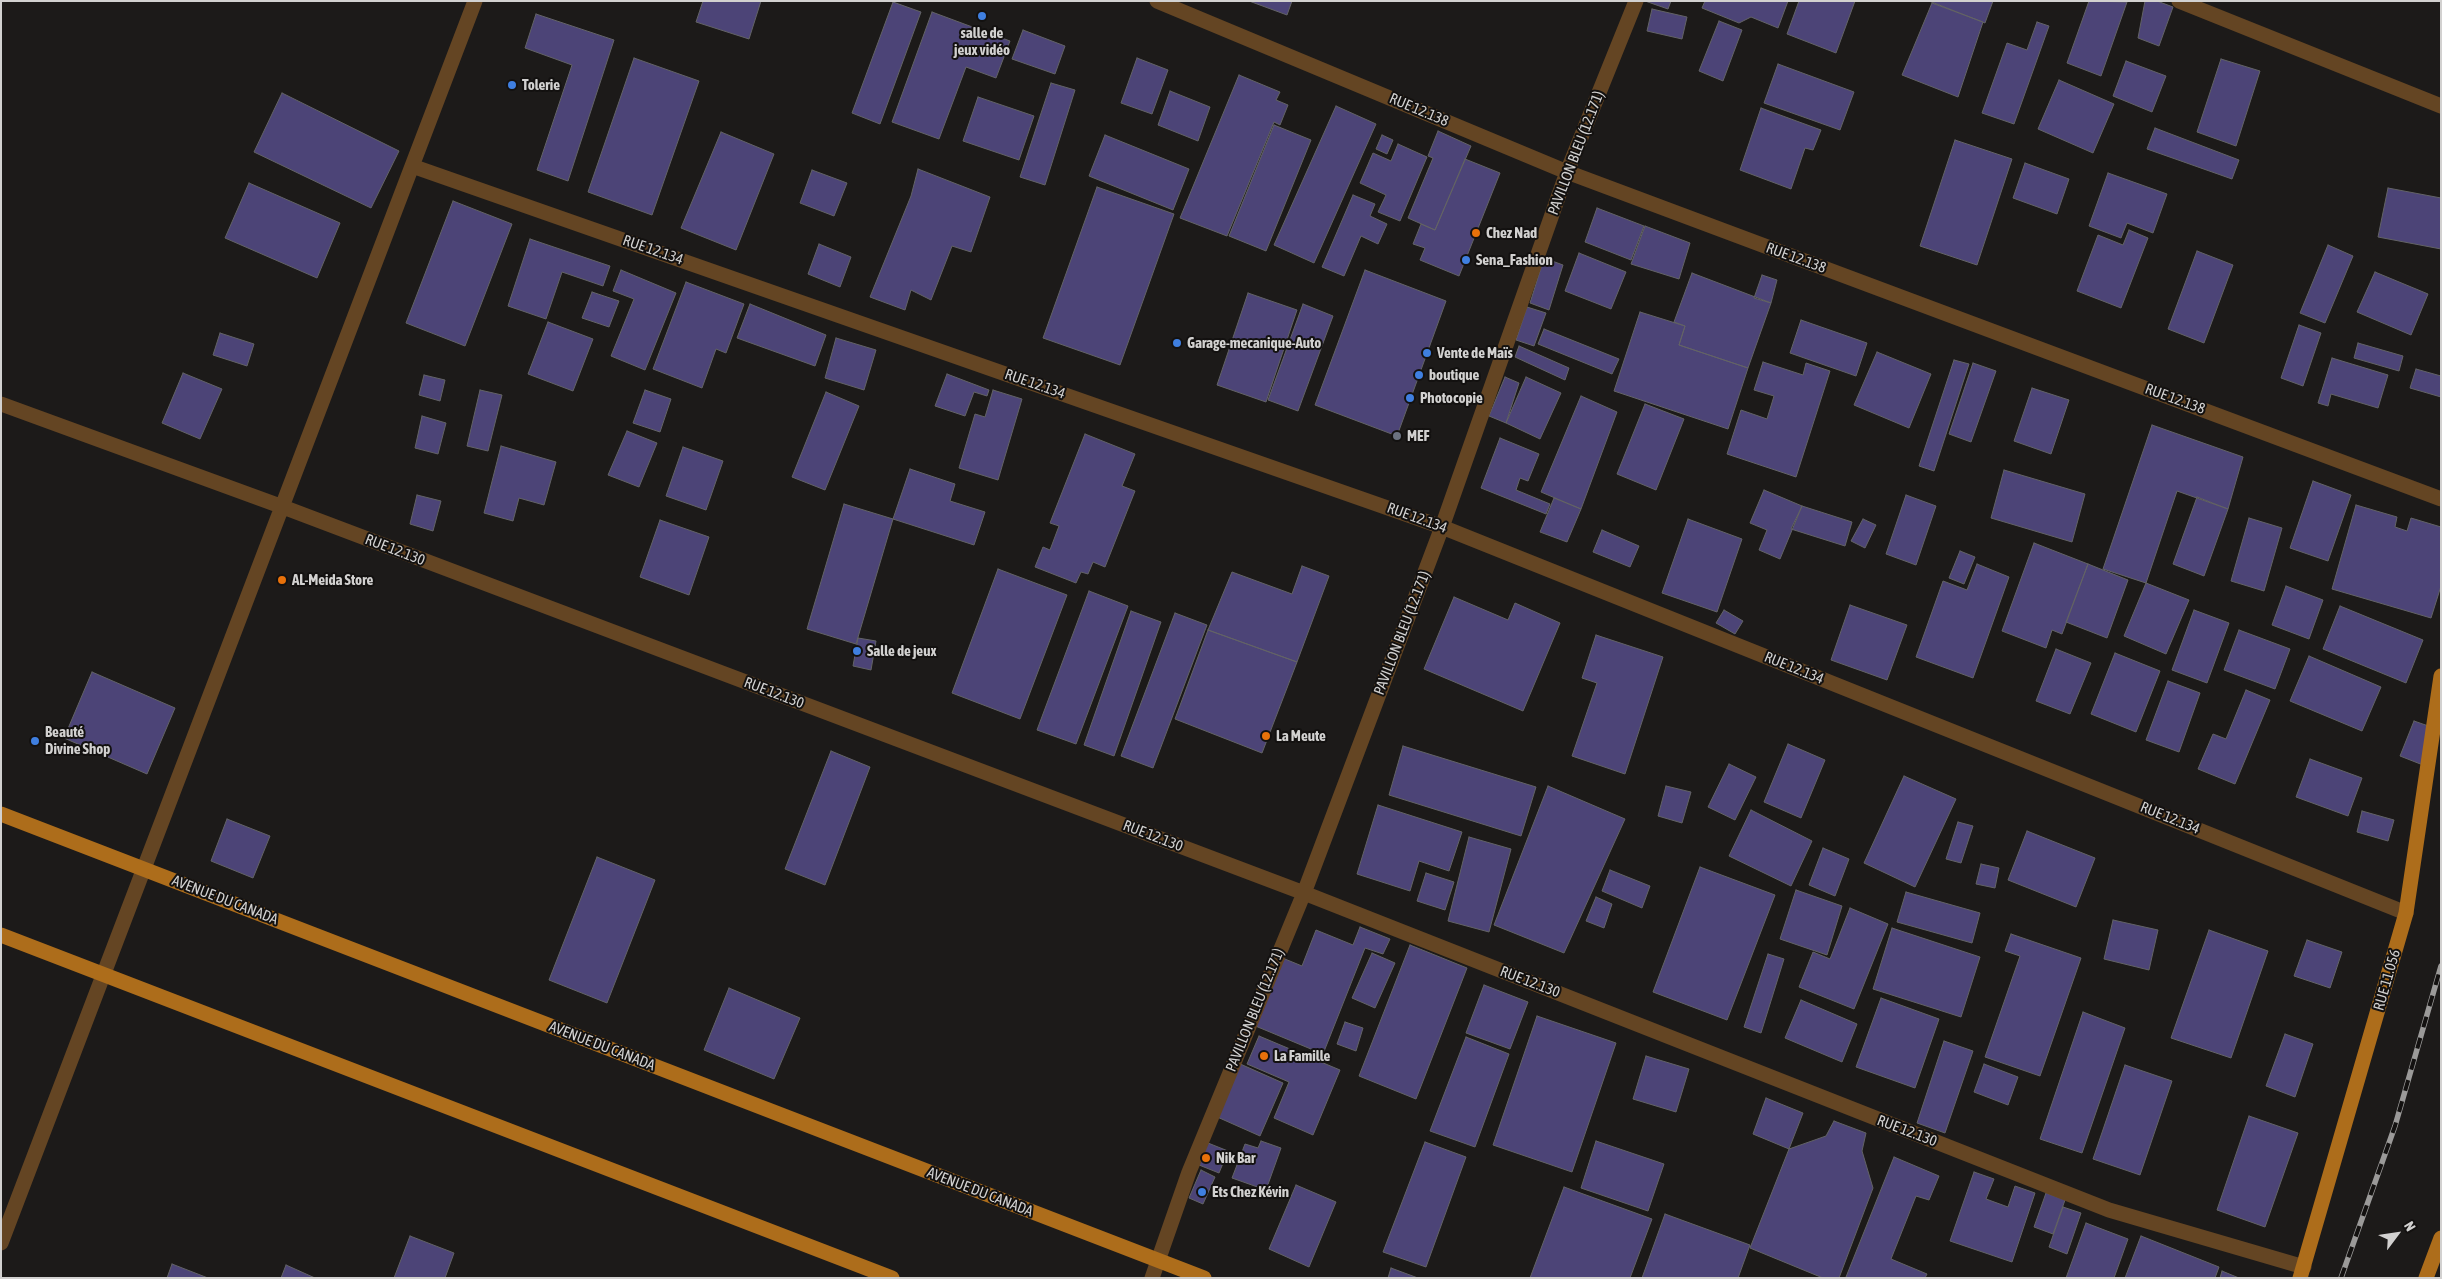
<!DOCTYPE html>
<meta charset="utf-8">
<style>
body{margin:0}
#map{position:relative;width:2442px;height:1279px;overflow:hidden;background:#1c1a19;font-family:"Asap Condensed",sans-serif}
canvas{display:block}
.frame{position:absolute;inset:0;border:2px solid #d2d1d0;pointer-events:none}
.north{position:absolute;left:2372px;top:1209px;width:50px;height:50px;-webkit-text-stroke:4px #131110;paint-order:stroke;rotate:59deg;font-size:14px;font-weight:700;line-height:20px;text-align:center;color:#d2d1d0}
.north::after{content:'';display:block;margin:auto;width:18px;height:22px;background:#d2d1d0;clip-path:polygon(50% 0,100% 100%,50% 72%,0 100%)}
</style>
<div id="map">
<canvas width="2442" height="1279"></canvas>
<div class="frame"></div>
<div class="north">N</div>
</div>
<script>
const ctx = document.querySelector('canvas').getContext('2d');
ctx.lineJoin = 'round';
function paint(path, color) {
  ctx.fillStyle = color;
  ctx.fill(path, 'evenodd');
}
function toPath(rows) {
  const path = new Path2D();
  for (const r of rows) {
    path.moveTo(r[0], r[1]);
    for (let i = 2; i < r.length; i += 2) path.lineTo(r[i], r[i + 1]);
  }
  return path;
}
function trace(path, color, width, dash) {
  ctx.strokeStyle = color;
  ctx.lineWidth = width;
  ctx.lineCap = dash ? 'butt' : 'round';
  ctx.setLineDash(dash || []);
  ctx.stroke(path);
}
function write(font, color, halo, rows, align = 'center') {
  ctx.font = font + ' "Asap Condensed",sans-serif';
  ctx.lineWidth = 4;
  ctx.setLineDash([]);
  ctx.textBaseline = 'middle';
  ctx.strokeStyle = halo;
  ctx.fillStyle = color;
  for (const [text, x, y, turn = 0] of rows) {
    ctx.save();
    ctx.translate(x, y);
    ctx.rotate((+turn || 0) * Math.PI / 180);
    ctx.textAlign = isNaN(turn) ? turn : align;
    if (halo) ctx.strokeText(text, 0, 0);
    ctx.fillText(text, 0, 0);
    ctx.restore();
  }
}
const building = toPath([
 [703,1,761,1,749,39,696,22,703,1],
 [1249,1,1292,1,1287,15,1249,1],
 [1645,1,1671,1,1668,9,1645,1],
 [1705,1,1788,1,1778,28,1751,17,1739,23,1702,8,1705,1],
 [1799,1,1855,1,1836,53,1787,34,1799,1],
 [1929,1,1993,1,1985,23,1929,1],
 [2089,1,2127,2,2101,76,2067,63,2089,1],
 [2145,1,2157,1,2173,7,2159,46,2138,38,2145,1],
 [893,2,921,12,880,124,852,113,893,2],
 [1932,3,1983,22,1958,97,1902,75,1932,3],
 [1652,9,1687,17,1682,39,1647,31,1652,9],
 [932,12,1010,41,996,78,966,67,939,139,892,122,932,12],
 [536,14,614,40,568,181,537,170,572,65,525,48,536,14],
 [1719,21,1742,30,1723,81,1699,71,1719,21],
 [2037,22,2049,26,2014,124,1982,113,2007,43,2027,50,2037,22],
 [1023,30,1065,46,1055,74,1012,59,1023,30],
 [634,58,699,81,652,215,588,192,634,58],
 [1137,58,1168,70,1152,114,1121,103,1137,58],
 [2221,59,2260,71,2236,146,2197,132,2221,59],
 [2126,61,2166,76,2152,112,2113,96,2126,61],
 [1778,64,1854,92,1840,130,1764,103,1778,64],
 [1239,75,1280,92,1276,100,1288,105,1280,125,1274,122,1227,236,1180,218,1239,75],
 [2059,80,2114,104,2093,153,2038,129,2059,80],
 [1051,83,1075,90,1045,185,1020,177,1051,83],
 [1170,91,1210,107,1198,141,1158,125,1170,91],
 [282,93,399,151,371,208,254,152,282,93],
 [978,97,1034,116,1019,160,963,141,978,97],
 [1336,106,1376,124,1314,263,1274,245,1336,106],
 [1761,108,1821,130,1813,150,1805,148,1791,189,1740,170,1761,108],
 [1274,125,1311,140,1266,251,1229,236,1274,125],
 [2155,128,2239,160,2232,179,2147,149,2155,128],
 [1438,131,1471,146,1435,230,1408,218,1433,158,1428,156,1438,131],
 [721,132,774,154,736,250,681,228,721,132],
 [1105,135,1189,169,1173,210,1089,176,1105,135],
 [1382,135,1393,140,1387,154,1376,149,1382,135],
 [1955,140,2012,159,1977,265,1920,246,1955,140],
 [1398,144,1427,157,1400,221,1378,212,1386,195,1360,183,1373,153,1391,161,1398,144],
 [1465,159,1500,173,1459,276,1420,260,1425,248,1413,244,1421,224,1435,230,1465,159],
 [2025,163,2069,179,2057,214,2013,198,2025,163],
 [918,169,990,197,971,252,952,246,931,300,911,290,905,310,870,297,911,196,918,169],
 [812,170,847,183,834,216,800,203,812,170],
 [2108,173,2167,194,2153,233,2127,223,2121,238,2089,226,2108,173],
 [249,183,340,223,317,278,225,238,249,183],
 [1097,187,1174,214,1120,365,1043,338,1097,187],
 [2388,188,2441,198,2441,249,2378,237,2388,188],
 [1353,195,1375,204,1370,216,1387,224,1378,244,1361,236,1344,276,1322,267,1353,195],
 [453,201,512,224,465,346,406,323,453,201],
 [1597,208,1644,226,1631,260,1585,242,1597,208],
 [1645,226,1690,243,1679,279,1631,264,1645,226],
 [2129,230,2148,238,2121,308,2077,291,2098,235,2123,245,2129,230],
 [530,239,610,266,603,286,562,272,546,319,508,306,530,239],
 [819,244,851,257,840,287,808,274,819,244],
 [2328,245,2353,256,2325,323,2300,313,2328,245],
 [2197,251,2233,265,2204,343,2168,329,2197,251],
 [1579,253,1626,272,1611,309,1565,291,1579,253],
 [1544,258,1563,265,1549,310,1530,303,1544,258],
 [621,270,676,293,645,370,611,356,634,299,613,291,621,270],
 [1365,270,1446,301,1397,436,1315,405,1365,270],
 [2375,272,2428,294,2411,335,2357,312,2375,272],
 [1692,273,1771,303,1748,368,1679,345,1685,326,1674,322,1692,273],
 [1762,275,1777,280,1771,303,1754,298,1762,275],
 [686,282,744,304,726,353,716,349,702,388,653,369,686,282],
 [592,292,619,301,609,327,582,318,592,292],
 [1248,293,1297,310,1266,402,1217,385,1248,293],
 [750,304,826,335,815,366,737,338,750,304],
 [1303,304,1333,316,1298,411,1268,400,1303,304],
 [1527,307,1546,313,1534,346,1516,340,1527,307],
 [1640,312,1685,326,1679,345,1748,368,1728,429,1614,391,1640,312],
 [1801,320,1867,343,1856,376,1790,353,1801,320],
 [548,322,593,339,573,391,528,374,548,322],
 [2299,325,2321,333,2303,386,2281,378,2299,325],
 [1544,329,1619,359,1612,374,1538,344,1544,329],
 [220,333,254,344,247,366,213,355,220,333],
 [836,338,876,350,864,390,825,378,836,338],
 [2358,343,2403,356,2399,371,2354,358,2358,343],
 [1519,346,1569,368,1565,380,1515,357,1519,346],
 [1877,352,1931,374,1909,428,1854,405,1877,352],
 [2332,358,2388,375,2378,408,2331,394,2328,406,2318,403,2332,358],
 [1954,360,1969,364,1934,471,1919,466,1954,360],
 [1763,362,1803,375,1806,363,1830,371,1796,477,1727,454,1741,410,1767,419,1774,396,1754,390,1763,362],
 [1973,363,1996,371,1971,442,1949,434,1973,363],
 [2416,369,2441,376,2441,397,2410,388,2416,369],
 [183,373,222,389,200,439,162,423,183,373],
 [947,374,989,390,987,396,974,392,965,416,935,406,947,374],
 [424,375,445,380,440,401,419,395,424,375],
 [1505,377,1519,383,1506,423,1489,416,1505,377],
 [1526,377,1561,393,1540,439,1506,423,1526,377],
 [2032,388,2069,400,2051,454,2014,441,2032,388],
 [480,390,502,395,488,451,467,446,480,390],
 [645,390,671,399,660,432,633,423,645,390],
 [993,390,1022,399,998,480,959,468,975,414,985,417,993,390],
 [826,392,859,406,825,490,792,477,826,392],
 [1581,396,1617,412,1581,509,1541,492,1581,396],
 [1645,404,1684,419,1656,490,1617,474,1645,404],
 [422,416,446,423,438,454,415,448,422,416],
 [2152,425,2243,457,2228,509,2177,491,2146,583,2103,569,2152,425],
 [627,431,657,443,639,487,608,475,627,431],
 [1085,434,1135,454,1122,486,1135,491,1105,567,1093,562,1088,574,1081,572,1076,583,1035,567,1043,547,1050,550,1059,526,1050,523,1085,434],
 [1500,438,1539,454,1528,481,1520,478,1516,490,1550,504,1546,514,1481,488,1500,438],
 [501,446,556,462,544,505,519,498,513,521,484,513,501,446],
 [683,447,723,461,706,510,666,496,683,447],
 [910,469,955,484,950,501,985,512,974,545,893,519,910,469],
 [2004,470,2085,494,2072,542,1991,518,2004,470],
 [2313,481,2351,495,2328,561,2290,548,2313,481],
 [1764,490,1802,506,1780,559,1759,550,1767,530,1750,523,1764,490],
 [417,495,441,501,433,531,410,524,417,495],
 [1906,495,1936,506,1916,565,1886,554,1906,495],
 [2197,497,2228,509,2204,576,2173,564,2197,497],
 [1554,498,1581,509,1567,542,1540,532,1554,498],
 [844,504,893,519,856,644,807,629,844,504],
 [2356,505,2397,517,2395,527,2407,531,2411,518,2441,527,2441,586,2431,618,2332,589,2356,505],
 [1802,506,1852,522,1845,546,1791,529,1802,506],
 [2249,518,2282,528,2264,591,2231,581,2249,518],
 [1688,519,1742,539,1717,612,1662,593,1688,519],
 [1863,519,1876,525,1865,548,1851,541,1863,519],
 [660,520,709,537,689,595,640,577,660,520],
 [1602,530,1639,546,1630,567,1593,552,1602,530],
 [2034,543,2088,564,2062,634,2052,630,2046,648,2002,631,2034,543],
 [1960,551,1975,557,1964,584,1949,578,1960,551],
 [1977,564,2009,577,1973,678,1916,657,1943,581,1967,590,1977,564],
 [2088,564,2128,580,2107,638,2066,622,2088,564],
 [1302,566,1329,576,1297,662,1208,630,1232,572,1292,594,1302,566],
 [998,569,1067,595,1020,719,952,693,998,569],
 [2146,583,2189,600,2166,654,2124,636,2146,583],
 [2286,586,2323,600,2309,639,2272,625,2286,586],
 [1089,591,1128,606,1076,744,1037,730,1089,591],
 [1454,597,1508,620,1515,603,1560,623,1523,711,1424,669,1454,597],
 [1850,605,1907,625,1887,680,1831,660,1850,605],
 [2340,606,2423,640,2406,683,2323,649,2340,606],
 [1724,610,1743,621,1735,634,1716,623,1724,610],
 [2194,610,2229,623,2207,683,2172,670,2194,610],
 [1131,611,1161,622,1114,756,1084,745,1131,611],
 [1175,613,1207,625,1153,768,1121,756,1175,613],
 [1208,630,1297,662,1262,753,1175,719,1208,630],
 [2239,630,2290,649,2275,689,2224,670,2239,630],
 [1596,635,1663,657,1625,774,1572,756,1597,683,1582,678,1596,635],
 [858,638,876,641,871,670,853,666,858,638],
 [2056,649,2091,663,2070,714,2036,701,2056,649],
 [2115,653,2160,671,2136,732,2091,714,2115,653],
 [2309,656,2381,687,2362,731,2290,701,2309,656],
 [92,672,175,708,147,774,64,738,92,672],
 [2168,681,2200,693,2179,752,2146,740,2168,681],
 [2246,690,2270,700,2235,784,2198,769,2213,734,2226,739,2246,690],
 [2414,721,2437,729,2423,765,2400,756,2414,721],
 [1788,744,1825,760,1801,818,1764,802,1788,744],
 [1403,746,1536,787,1521,836,1389,795,1403,746],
 [831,751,870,767,825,885,785,869,831,751],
 [2310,759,2362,778,2348,816,2296,797,2310,759],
 [1729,764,1756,777,1735,820,1708,807,1729,764],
 [1904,776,1956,799,1915,887,1864,863,1904,776],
 [1548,786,1625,819,1564,953,1494,925,1548,786],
 [1666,786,1691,792,1682,823,1658,816,1666,786],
 [1378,805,1462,832,1449,871,1419,861,1410,891,1357,874,1378,805],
 [1751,810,1812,841,1791,886,1729,856,1751,810],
 [2362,811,2394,820,2388,841,2357,832,2362,811],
 [227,819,270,836,253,878,211,861,227,819],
 [1958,822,1973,826,1961,863,1946,859,1958,822],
 [2027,831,2095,858,2076,907,2008,880,2027,831],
 [1469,837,1511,849,1489,932,1448,921,1469,837],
 [1823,848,1849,859,1835,896,1809,885,1823,848],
 [597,857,655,880,607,1003,549,980,597,857],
 [1981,864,1999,868,1995,888,1976,884,1981,864],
 [1700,867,1775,895,1727,1020,1653,992,1700,867],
 [1610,870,1650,886,1642,908,1602,891,1610,870],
 [1426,873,1454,882,1445,910,1417,901,1426,873],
 [1796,890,1842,906,1827,955,1780,939,1796,890],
 [1906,892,1980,913,1972,943,1897,922,1906,892],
 [1596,897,1612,904,1604,928,1586,921,1596,897],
 [1850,908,1888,924,1854,1009,1799,987,1813,952,1830,959,1850,908],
 [2113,920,2158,930,2149,970,2104,959,2113,920],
 [1360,927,1390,939,1383,954,1365,948,1323,1054,1253,1025,1280,957,1302,966,1316,930,1353,945,1360,927],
 [1892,928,1980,957,1961,1017,1873,989,1892,928],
 [2209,930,2268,951,2231,1058,2171,1038,2209,930],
 [2011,934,2081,958,2040,1076,1985,1057,2020,956,2005,951,2011,934],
 [2307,940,2342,952,2330,988,2294,976,2307,940],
 [1410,945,1467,968,1416,1099,1359,1076,1410,945],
 [1372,953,1395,963,1375,1008,1352,998,1372,953],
 [1768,954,1784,959,1761,1033,1744,1027,1768,954],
 [1484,985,1528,1002,1510,1049,1466,1033,1484,985],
 [729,988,800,1018,774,1079,704,1050,729,988],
 [1881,998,1939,1019,1915,1088,1856,1067,1881,998],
 [1801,1000,1857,1024,1842,1062,1785,1038,1801,1000],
 [2083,1012,2125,1028,2082,1153,2040,1139,2083,1012],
 [1537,1016,1616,1043,1572,1172,1493,1145,1537,1016],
 [1345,1022,1363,1028,1356,1051,1337,1044,1345,1022],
 [2285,1034,2313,1044,2295,1097,2266,1086,2285,1034],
 [1259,1036,1340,1070,1313,1135,1274,1118,1289,1082,1247,1064,1259,1036],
 [1466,1037,1509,1054,1475,1147,1430,1131,1466,1037],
 [1944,1041,1973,1051,1945,1133,1917,1123,1944,1041],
 [1646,1056,1689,1069,1676,1112,1633,1099,1646,1056],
 [1238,1063,1283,1083,1260,1136,1215,1116,1238,1063],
 [1984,1064,2018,1077,2008,1105,1974,1092,1984,1064],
 [2125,1065,2172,1081,2140,1175,2093,1159,2125,1065],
 [1766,1098,1803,1113,1789,1149,1753,1134,1766,1098],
 [2249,1116,2298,1133,2265,1227,2217,1210,2249,1116],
 [1834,1121,1866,1133,1862,1151,1873,1188,1839,1278,1823,1278,1750,1248,1789,1149,1826,1136,1834,1121],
 [1261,1141,1281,1148,1266,1190,1232,1178,1245,1144,1258,1148,1261,1141],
 [1596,1141,1664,1164,1648,1211,1581,1188,1596,1141],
 [1425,1142,1466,1157,1426,1267,1383,1252,1425,1142],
 [1208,1143,1228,1151,1219,1173,1199,1165,1208,1143],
 [1894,1157,1939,1176,1929,1200,1916,1196,1891,1259,1927,1274,1925,1278,1849,1278,1846,1277,1894,1157],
 [1201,1170,1215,1177,1203,1204,1189,1198,1201,1170],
 [1974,1172,1994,1179,1986,1199,2008,1207,2015,1186,2035,1193,2012,1262,1950,1241,1974,1172],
 [1296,1185,1336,1202,1309,1267,1269,1249,1296,1185],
 [1564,1187,1652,1219,1630,1278,1530,1278,1564,1187],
 [2046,1193,2065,1200,2053,1234,2034,1227,2046,1193],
 [2063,1207,2081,1213,2067,1254,2049,1247,2063,1207],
 [1665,1214,1750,1245,1738,1278,1642,1278,1665,1214],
 [2086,1223,2128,1239,2114,1278,2066,1278,2086,1223],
 [410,1236,454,1253,445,1278,394,1278,410,1236],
 [2141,1236,2219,1267,2215,1278,2125,1278,2141,1236],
 [172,1264,208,1278,167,1278,172,1264],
 [286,1265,315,1278,281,1278,286,1265],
 [1391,1268,1418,1278,1388,1278,1391,1268],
 [2222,1271,2239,1278,2220,1278,2222,1271]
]);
paint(building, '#4c4477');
trace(building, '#636366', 1);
trace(toPath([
 [1157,1,1567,172,2441,499],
 [2179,1,2441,106],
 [412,166,1442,527,2406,913],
 [1,404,283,507,1304,893,2109,1210,2304,1267],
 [1,1243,475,1],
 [1152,1278,1189,1172,1304,893,1442,527,1567,172,1636,1]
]), '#644523', 15);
trace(toPath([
 [1,814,1204,1278],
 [1,935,892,1278],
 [2300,1278,2406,913,2441,676],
 [2426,1278,2441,1238]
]), '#ad6d1b', 15);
const rail = toPath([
 [2341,1278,2395,1126,2441,966]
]);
trace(rail, '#9b9a99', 5.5);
trace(rail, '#131110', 4, [11]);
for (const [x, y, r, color] of [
 [982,16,5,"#3f7fe0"],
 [512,85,5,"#3f7fe0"],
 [1476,233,5,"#e8710a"],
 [1466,260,5,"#3f7fe0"],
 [1177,343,5,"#3f7fe0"],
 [1427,353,5,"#3f7fe0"],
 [1419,375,5,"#3f7fe0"],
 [1410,398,5,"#3f7fe0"],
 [1397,436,5,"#6b7280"],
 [282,580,5,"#e8710a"],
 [857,651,5,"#3f7fe0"],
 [1266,736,5,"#e8710a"],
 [35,741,5,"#3f7fe0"],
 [1264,1056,5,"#e8710a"],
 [1206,1158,5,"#e8710a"],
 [1202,1192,5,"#3f7fe0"]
]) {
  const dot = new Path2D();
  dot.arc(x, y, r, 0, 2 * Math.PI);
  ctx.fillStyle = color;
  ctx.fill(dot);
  trace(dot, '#131110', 2);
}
write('bold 15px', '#d2d1d0', '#131110', [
 ["salle de",982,33,"center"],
 ["jeux vidéo",982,50,"center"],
 ["Tolerie",522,85],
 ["Chez Nad",1486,233],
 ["Sena_Fashion",1476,260],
 ["Garage-mecanique-Auto",1187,343],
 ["Vente de Maïs",1437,353],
 ["boutique",1429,375],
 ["Photocopie",1420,398],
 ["MEF",1407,436],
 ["AL-Meida Store",292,580],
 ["Salle de jeux",867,651],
 ["Beauté",45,732],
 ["Divine Shop",45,749],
 ["La Meute",1276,736],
 ["La Famille",1274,1056],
 ["Nik Bar",1216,1158],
 ["Ets Chez Kévin",1212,1192]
], 'left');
write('15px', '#d2d1d0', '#131110', [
 ["RUE 12.138",1419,110,23],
 ["PAVILLON BLEU (12.171)",1576,153,-69],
 ["RUE 12.134",653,250,19],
 ["RUE 12.138",1796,258,20],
 ["RUE 12.134",1035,384,19],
 ["RUE 12.138",2175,399,20],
 ["RUE 12.134",1417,518,20],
 ["RUE 12.130",395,550,21],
 ["PAVILLON BLEU (12.171)",1402,633,-69],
 ["RUE 12.134",1794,668,22],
 ["RUE 12.130",774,693,21],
 ["RUE 12.134",2170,818,22],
 ["RUE 12.130",1153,836,21],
 ["AVENUE DU CANADA",225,900,21],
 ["RUE 11.056",2387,980,-74],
 ["RUE 12.130",1530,982,21],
 ["PAVILLON BLEU (12.171)",1255,1010,-68],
 ["AVENUE DU CANADA",602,1046,21],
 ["RUE 12.130",1907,1131,21],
 ["AVENUE DU CANADA",980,1192,21]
]);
</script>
